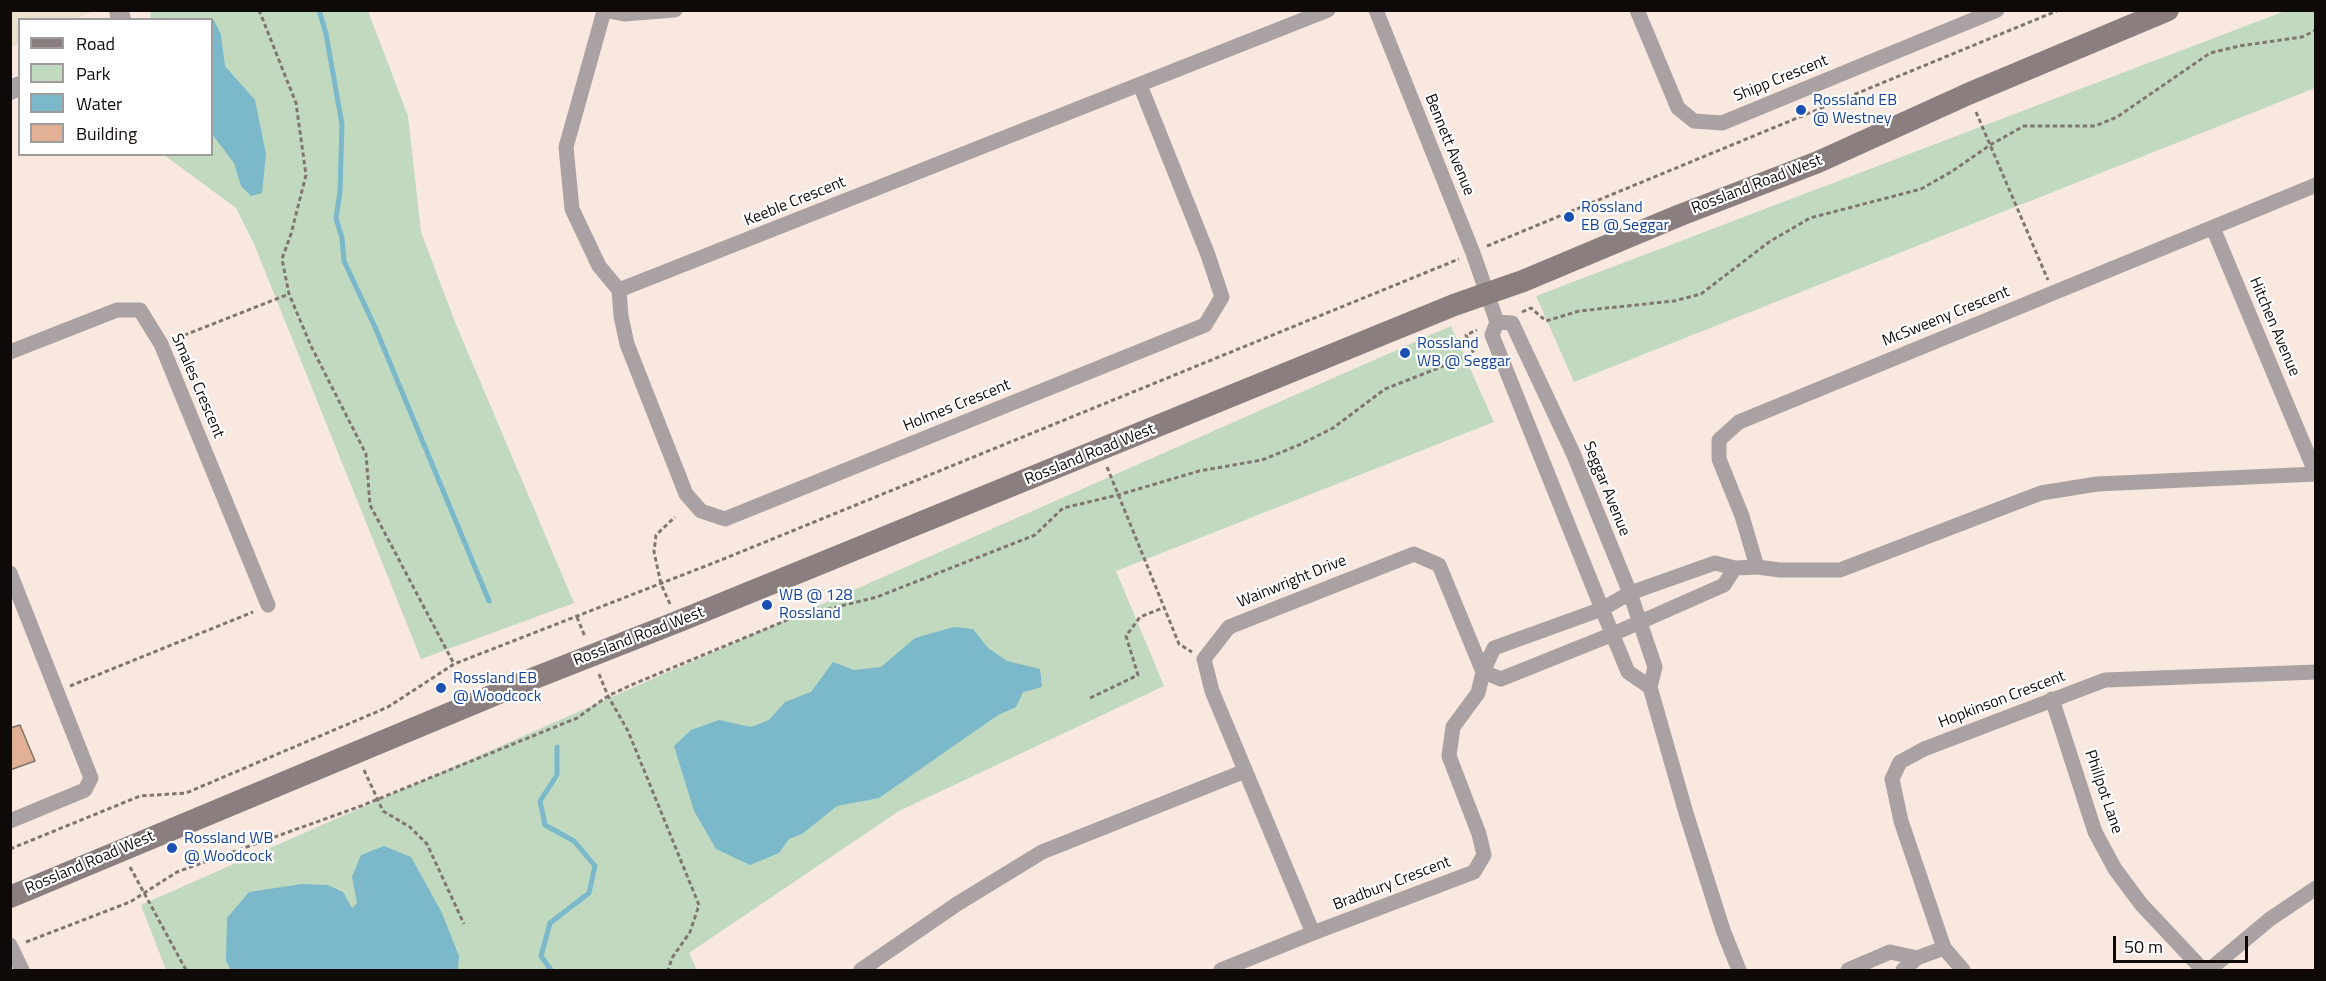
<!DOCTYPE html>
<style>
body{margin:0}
#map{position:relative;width:2326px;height:981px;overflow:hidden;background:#f9e8df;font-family:"Titillium Web",sans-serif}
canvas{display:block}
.frame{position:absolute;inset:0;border:12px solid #0f0a07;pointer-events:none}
.legend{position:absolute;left:18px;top:18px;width:195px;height:138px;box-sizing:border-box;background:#fff;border:2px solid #9f9d9c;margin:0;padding:8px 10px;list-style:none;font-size:18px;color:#0f0a07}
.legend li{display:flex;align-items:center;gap:12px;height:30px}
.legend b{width:30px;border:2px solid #9f9d9c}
.scale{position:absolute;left:2113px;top:936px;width:135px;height:27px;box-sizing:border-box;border:3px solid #0f0a07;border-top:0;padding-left:8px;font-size:18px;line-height:21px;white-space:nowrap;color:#0f0a07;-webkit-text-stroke:4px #fff;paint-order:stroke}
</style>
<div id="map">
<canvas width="2326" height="981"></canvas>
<div class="frame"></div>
<ul class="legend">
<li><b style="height:8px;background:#8a7e7e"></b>Road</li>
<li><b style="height:16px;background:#c1dabf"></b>Park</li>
<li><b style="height:16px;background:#7ab8ca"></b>Water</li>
<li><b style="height:16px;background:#e2b195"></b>Building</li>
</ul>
<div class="scale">50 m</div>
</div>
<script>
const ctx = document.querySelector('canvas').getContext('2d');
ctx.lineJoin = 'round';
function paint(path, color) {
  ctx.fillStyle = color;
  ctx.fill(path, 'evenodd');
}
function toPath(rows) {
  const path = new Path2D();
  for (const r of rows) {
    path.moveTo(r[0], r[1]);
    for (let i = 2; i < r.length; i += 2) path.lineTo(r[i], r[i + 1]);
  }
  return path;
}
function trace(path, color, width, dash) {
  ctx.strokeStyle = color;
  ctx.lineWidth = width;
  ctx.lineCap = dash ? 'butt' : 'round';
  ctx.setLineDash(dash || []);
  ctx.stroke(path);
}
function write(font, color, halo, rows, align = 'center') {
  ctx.font = font + ' "Titillium Web",sans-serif';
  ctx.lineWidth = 4.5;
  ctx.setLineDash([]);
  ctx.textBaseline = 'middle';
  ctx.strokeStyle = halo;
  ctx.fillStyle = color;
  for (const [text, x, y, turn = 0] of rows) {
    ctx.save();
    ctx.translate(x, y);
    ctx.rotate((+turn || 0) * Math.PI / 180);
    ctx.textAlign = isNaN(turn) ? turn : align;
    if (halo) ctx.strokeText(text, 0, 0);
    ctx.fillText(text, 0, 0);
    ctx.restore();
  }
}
paint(toPath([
 [11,10,95,10,95,11,75,19,20,20,19,43,11,47]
]), '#eae1cc');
paint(toPath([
 [151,10,368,11,408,116,421,232,455,322,574,603,421,659,254,244,236,208,164,155,212,154,212,20,150,20],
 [2285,11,2315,11,2315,88,1574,382,1536,296],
 [1451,326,1494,422,1116,571,1164,686,899,811,689,953,697,970,166,970,141,905]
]), '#c1dabf');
paint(toPath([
 [214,20,221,35,225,66,255,100,266,154,262,193,251,196,241,186,234,163,212,134,212,21],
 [954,627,973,629,988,648,1007,661,1040,669,1042,687,1023,692,1016,707,998,715,879,798,837,806,802,834,789,839,779,853,750,865,716,849,694,811,674,746,691,730,719,720,751,727,769,720,785,702,811,692,833,662,854,670,881,667,915,638],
 [384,846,411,857,442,913,459,956,458,970,231,970,226,961,227,918,249,892,302,884,328,885,343,892,352,908,357,903,352,877,361,855]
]), '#7ab8ca');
trace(toPath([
 [319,10,326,34,342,124,340,192,336,218,342,238,344,261,375,327,489,601],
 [551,970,541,956,550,923,589,893,595,866,574,841,545,825,540,801,557,775,557,747]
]), '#7ab8ca', 5);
const building = toPath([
 [20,725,35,761,10,770,10,728,20,725]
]);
paint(building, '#e2b195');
trace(building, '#7f7068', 1.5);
trace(toPath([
 [259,10,296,103,306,175,291,234,282,259,289,294,311,346,366,454,370,505,454,664],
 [1976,112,2048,280],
 [1487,246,2059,10],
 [1522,312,1531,308,1546,321,1579,311,1674,301,1701,294,1769,242,1810,218,1921,189,1951,172,1990,145,2024,126,2095,126,2117,117,2210,53,2239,46,2302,37,2316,30],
 [177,338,289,294],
 [1107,467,1179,644,1192,652],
 [670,604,661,584,654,552,656,535,675,517],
 [577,617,585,637],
 [599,674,608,696,628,731,699,905,690,932,672,958,668,970],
 [70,686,253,612],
 [1090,698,1138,675,1126,636,1140,617,1165,607],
 [364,770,383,811,410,827,427,844,464,924],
 [10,849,140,796,186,793,388,707,454,664,721,560,1459,259],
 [130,867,186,970],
 [26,942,130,902,177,872,361,806,577,718,608,696,631,685,792,618,877,597,1035,535,1063,508,1118,495,1199,471,1262,460,1299,445,1333,428,1385,389,1474,354,1466,335,1477,330]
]), '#807670', 3, [4.5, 3]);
trace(toPath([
 [603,10,624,14,675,10],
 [1376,10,1473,253,1497,322,1492,335,1602,609,1628,672,1650,687],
 [1637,10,1678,108,1694,121,1722,123,1997,10],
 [604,11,566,147,572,209,599,266,619,290],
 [2213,228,2316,474],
 [619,290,621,316,627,344,686,494,701,511,725,519,1205,325,1222,297,1208,255,1140,85],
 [619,290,1328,10],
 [1497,322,1512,323,1573,453,1630,593,1655,667,1650,687,1686,813,1723,930,1739,970],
 [10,352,117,310,140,310,161,344,268,605],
 [1757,567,1742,516,1719,459,1719,440,1739,422,2316,185],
 [10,573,91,778,85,790,10,821],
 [1483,672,1501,679,1613,634,1724,585,1735,568],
 [2052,699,2095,832,2115,869,2141,904,2203,970],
 [1313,933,1212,691,1204,659,1229,627,1414,554,1439,565,1483,672],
 [10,945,22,970],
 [861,970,957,904,1042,852,1245,771],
 [1221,970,1313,933,1474,872,1484,855,1479,834,1449,756,1453,727,1478,693,1483,672,1494,648,1602,609,1630,593,1715,563,1735,568,1757,567,1780,570,1840,570,2041,493,2097,484,2316,474],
 [1848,970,1890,952,1917,958],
 [1903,970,1917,958,1944,948],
 [1963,970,1944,948,1901,821,1892,779,1900,762,1924,749,2105,680,2316,672],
 [2209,970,2270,919,2316,888]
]), '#aaa2a2', 15);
trace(toPath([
 [119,10,121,20],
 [10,90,20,86]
]), '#aaa2a2', 20);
trace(toPath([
 [10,897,537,677,677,622,1454,305,1523,281,1678,216,1818,162,1968,94,2168,10]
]), '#8a7e7e', 22);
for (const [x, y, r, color] of [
 [1801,110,6,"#1a4fb4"],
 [1569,217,6,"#1a4fb4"],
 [1405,353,6,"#1a4fb4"],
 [767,605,6,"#1a4fb4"],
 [441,688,6,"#1a4fb4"],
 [172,848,6,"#1a4fb4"]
]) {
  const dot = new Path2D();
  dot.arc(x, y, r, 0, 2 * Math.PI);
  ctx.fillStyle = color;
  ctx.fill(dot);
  trace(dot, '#fff', 2);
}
write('16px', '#0f0a07', '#fff', [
 ["Shipp Crescent",1781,79,-22],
 ["Bennett Avenue",1449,145,68],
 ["Rossland Road West",1757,185,-21],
 ["Keeble Crescent",795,202,-22],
 ["McSweeny Crescent",1946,317,-22],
 ["Hitchen Avenue",2274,327,67],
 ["Smales Crescent",197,386,67],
 ["Holmes Crescent",957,406,-22],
 ["Rossland Road West",1090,455,-22],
 ["Seggar Avenue",1606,489,68],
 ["Wainwright Drive",1292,582,-22],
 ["Rossland Road West",639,637,-21],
 ["Hopkinson Crescent",2002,700,-21],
 ["Phillpot Lane",2103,792,71],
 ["Rossland Road West",90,863,-23],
 ["Bradbury Crescent",1392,884,-21]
]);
write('16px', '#164399', '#fff', [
 ["Rossland EB",1813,101],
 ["@ Westney",1813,119],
 ["Rossland",1581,208],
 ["EB @ Seggar",1581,226],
 ["Rossland",1417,344],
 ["WB @ Seggar",1417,362],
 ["WB @ 128",779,596],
 ["Rossland",779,614],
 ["Rossland EB",453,679],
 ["@ Woodcock",453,697],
 ["Rossland WB",184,839],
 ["@ Woodcock",184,857]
], 'left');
</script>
